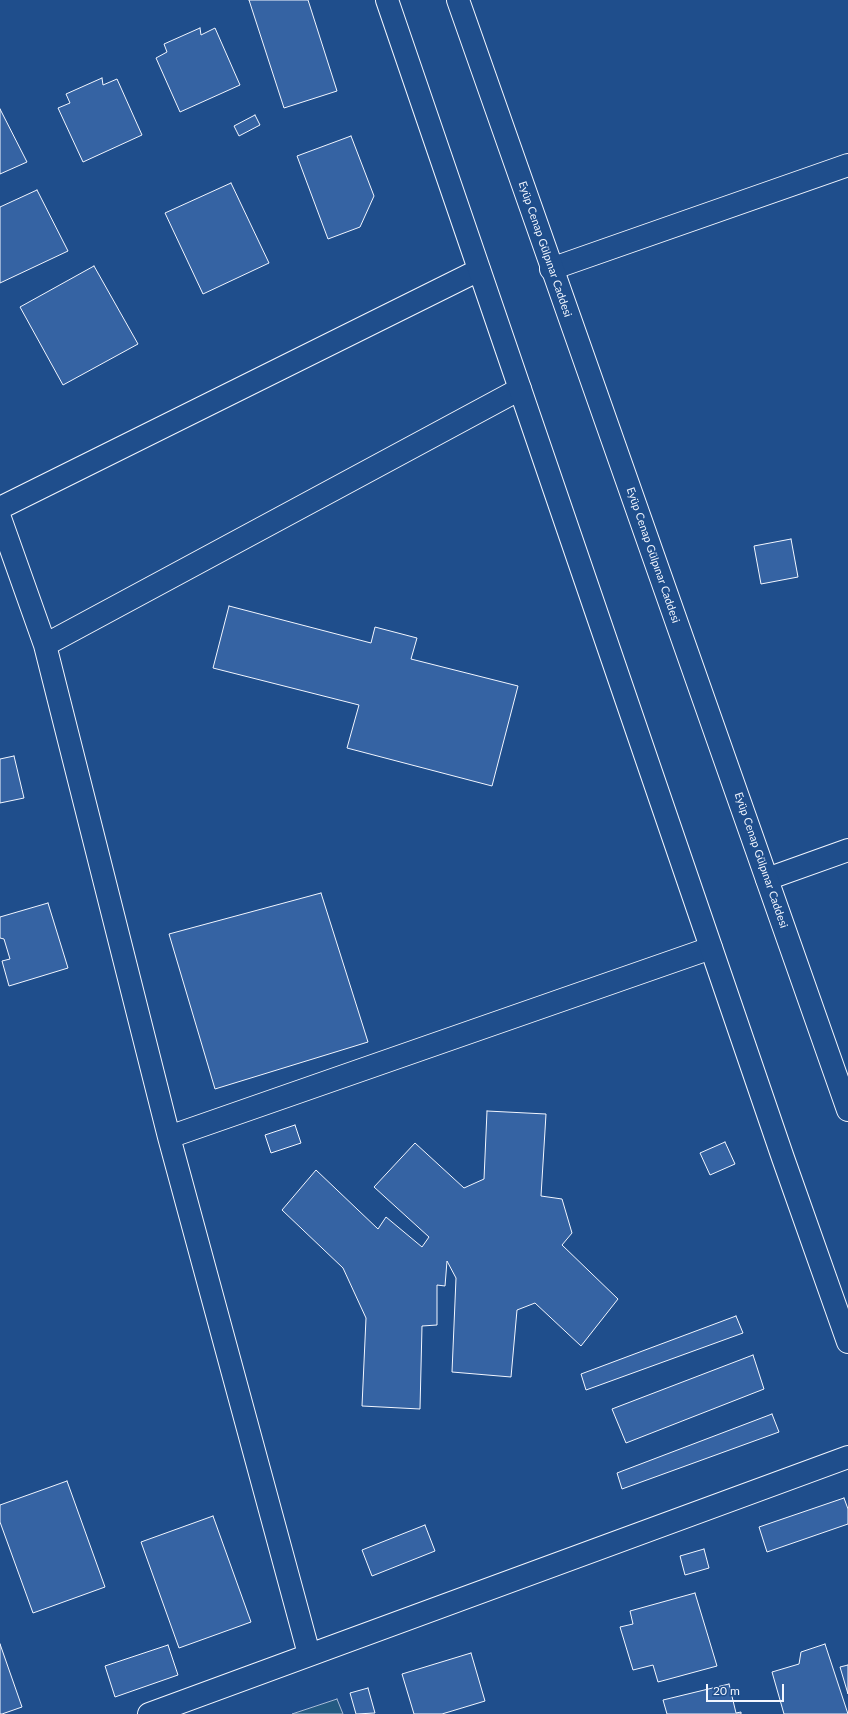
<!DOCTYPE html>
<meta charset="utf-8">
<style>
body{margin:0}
#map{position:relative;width:848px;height:1714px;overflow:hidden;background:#1f4e8c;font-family:Lato,sans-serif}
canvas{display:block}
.scale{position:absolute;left:706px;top:1684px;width:78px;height:18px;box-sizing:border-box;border:2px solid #f2f6ff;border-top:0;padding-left:5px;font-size:12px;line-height:14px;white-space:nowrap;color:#f2f6ff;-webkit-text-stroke:3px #1f4e8c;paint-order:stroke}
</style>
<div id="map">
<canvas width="848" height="1714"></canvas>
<div class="scale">20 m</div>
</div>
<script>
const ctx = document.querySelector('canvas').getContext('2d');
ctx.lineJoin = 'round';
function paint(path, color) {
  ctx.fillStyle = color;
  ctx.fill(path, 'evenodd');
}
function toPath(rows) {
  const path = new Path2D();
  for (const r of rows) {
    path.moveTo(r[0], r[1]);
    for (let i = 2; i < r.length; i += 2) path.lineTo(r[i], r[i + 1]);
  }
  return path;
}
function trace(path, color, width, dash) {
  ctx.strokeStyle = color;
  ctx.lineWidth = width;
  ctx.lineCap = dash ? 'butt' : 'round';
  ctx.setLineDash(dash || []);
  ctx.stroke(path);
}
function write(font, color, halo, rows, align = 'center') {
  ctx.font = font + ' Lato,sans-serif';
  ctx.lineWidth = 3;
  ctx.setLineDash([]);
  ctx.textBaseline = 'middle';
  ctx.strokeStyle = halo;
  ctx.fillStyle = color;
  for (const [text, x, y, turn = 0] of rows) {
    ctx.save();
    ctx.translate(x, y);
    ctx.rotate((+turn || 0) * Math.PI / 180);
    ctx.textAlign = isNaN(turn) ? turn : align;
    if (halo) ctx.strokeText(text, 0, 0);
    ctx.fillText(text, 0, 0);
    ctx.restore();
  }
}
const green = toPath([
 [337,1699,343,1714,292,1714,337,1699]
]);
paint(green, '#245a82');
trace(green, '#a8bbd7', 1);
const building = toPath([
 [249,0,308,0,337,91,284,108,249,0],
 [200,28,201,35,215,28,240,85,180,112,156,58,167,52,164,44,200,28],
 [102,78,103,85,117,79,142,135,83,162,58,108,70,103,66,94,102,78],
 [0,109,27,162,0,174,0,109],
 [255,115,260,125,239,136,234,126,255,115],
 [351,136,374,196,360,227,328,239,297,156,351,136],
 [231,183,269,263,203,294,165,213,231,183],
 [37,190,68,251,0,283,0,207,37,190],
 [94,266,138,344,63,385,20,307,94,266],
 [791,539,798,577,761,584,754,546,791,539],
 [229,606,371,643,375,627,417,638,411,659,518,686,492,786,347,748,359,705,213,668,229,606],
 [14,756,24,798,0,803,0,759,14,756],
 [321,893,368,1042,215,1089,169,934,321,893],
 [48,903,68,968,9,986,2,961,10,959,4,939,0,938,0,917,48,903],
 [487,1111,546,1114,541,1196,562,1199,572,1233,562,1245,618,1299,581,1346,535,1303,517,1310,511,1377,452,1372,456,1278,447,1261,445,1286,437,1285,437,1325,422,1326,420,1409,362,1406,366,1318,343,1268,282,1210,316,1170,378,1229,386,1217,422,1247,429,1237,374,1187,415,1143,464,1188,484,1179,487,1111],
 [295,1125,301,1143,271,1153,265,1135,295,1125],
 [725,1142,735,1164,710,1175,700,1153,725,1142],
 [736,1316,743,1333,586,1390,581,1374,736,1316],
 [753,1355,764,1389,626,1443,612,1409,753,1355],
 [772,1414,779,1432,622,1489,617,1473,772,1414],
 [67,1481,105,1587,33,1613,0,1522,0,1505,67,1481],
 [844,1498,848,1509,848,1524,767,1552,759,1527,844,1498],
 [213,1516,251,1622,179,1648,141,1542,213,1516],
 [425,1525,435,1551,372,1576,362,1550,425,1525],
 [704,1549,709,1568,685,1575,680,1556,704,1549],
 [695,1593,717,1666,658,1682,653,1665,633,1670,620,1627,633,1624,630,1611,695,1593],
 [0,1644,22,1707,2,1714,0,1714,0,1644],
 [825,1644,848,1714,784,1714,772,1672,799,1664,801,1652,825,1644],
 [168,1645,178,1675,115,1697,105,1666,168,1645],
 [471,1653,485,1701,442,1714,414,1714,402,1674,471,1653],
 [848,1665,848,1694,840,1667,848,1665],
 [729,1684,736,1713,741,1712,741,1714,667,1714,663,1700,729,1684],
 [368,1688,375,1713,356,1714,350,1693,368,1688]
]);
paint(building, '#3563a3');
trace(building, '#f2f6ff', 1);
const minor = toPath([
 [551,269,848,165],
 [0,508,479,270],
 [0,518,45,645,169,1137,309,1654],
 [45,645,520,389],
 [767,879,848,850],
 [169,1137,711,948],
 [149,1714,848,1457]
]);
const secondary = toPath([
 [387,0,783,1158,848,1342],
 [458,0,848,1110]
]);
trace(minor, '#f2f6ff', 24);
trace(secondary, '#f2f6ff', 24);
trace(minor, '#1f4e8c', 22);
trace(secondary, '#1f4e8c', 22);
write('11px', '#f2f6ff', '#1f4e8c', [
 ["Eyüp Cenap Gülpınar Caddesi",545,249,71],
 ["Eyüp Cenap Gülpınar Caddesi",653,555,71],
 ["Eyüp Cenap Gülpınar Caddesi",761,860,71]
]);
</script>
